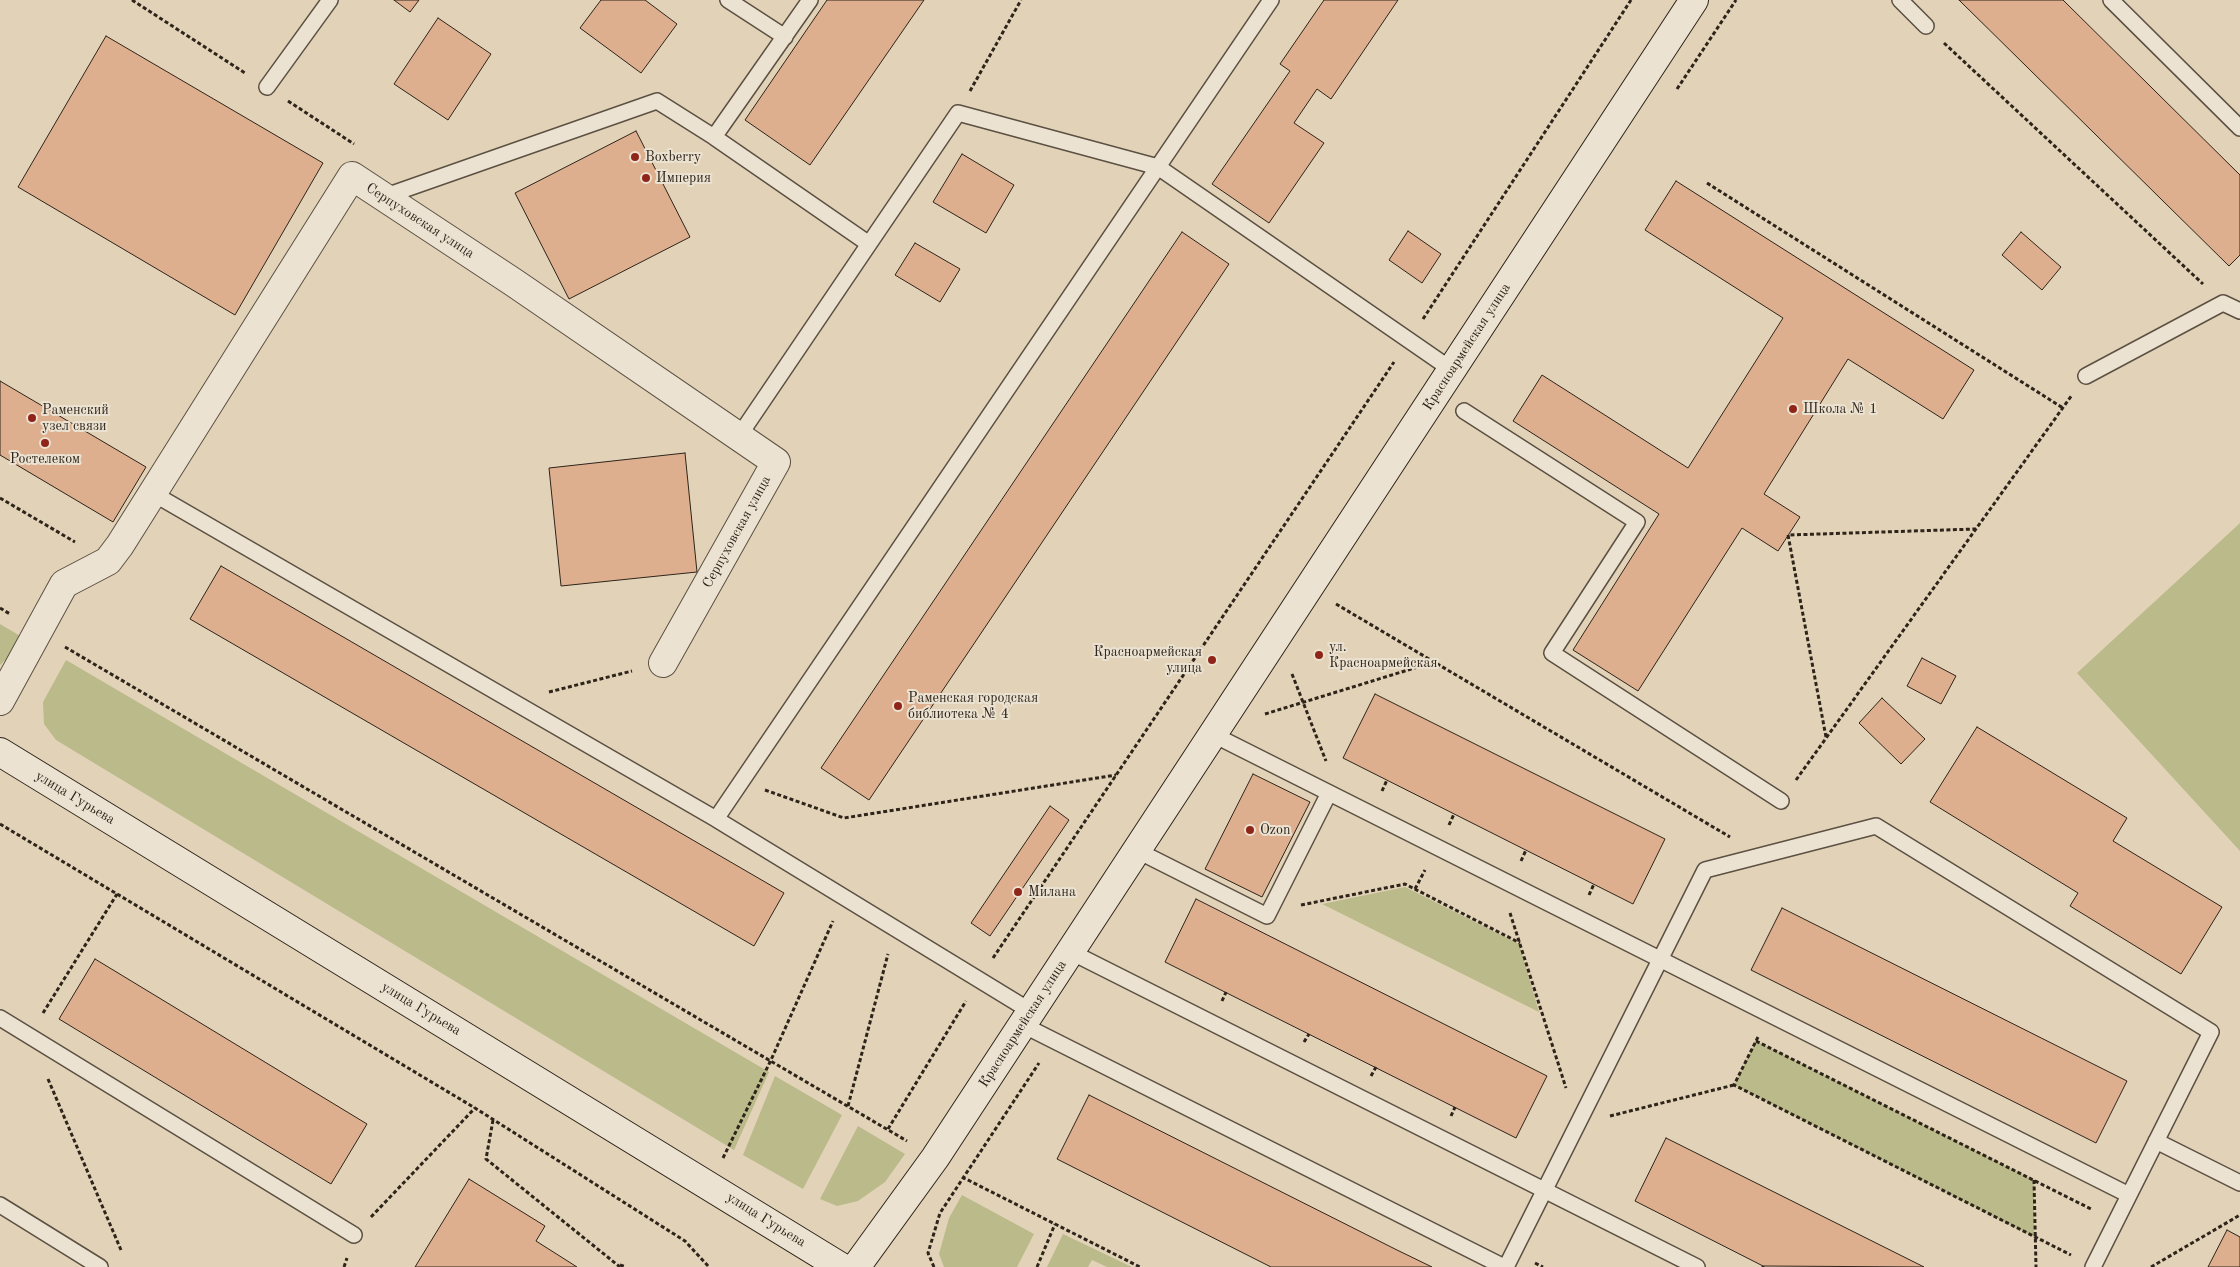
<!DOCTYPE html>
<meta charset="utf-8">
<style>
body{margin:0}
canvas{display:block;background:#e2d3b8}
</style>
<canvas width="2240" height="1267"></canvas>
<script>
const ctx = document.querySelector('canvas').getContext('2d');
ctx.lineJoin = 'round';
function paint(path, color) {
  ctx.fillStyle = color;
  ctx.fill(path, 'evenodd');
}
function toPath(rows) {
  const path = new Path2D();
  for (const r of rows) {
    path.moveTo(r[0], r[1]);
    for (let i = 2; i < r.length; i += 2) path.lineTo(r[i], r[i + 1]);
  }
  return path;
}
function trace(path, color, width, dash) {
  ctx.strokeStyle = color;
  ctx.lineWidth = width;
  ctx.lineCap = dash ? 'butt' : 'round';
  ctx.setLineDash(dash || []);
  ctx.stroke(path);
}
function write(font, color, halo, rows, align = 'center') {
  ctx.font = font + ' "Old Standard TT",serif';
  ctx.lineWidth = 4;
  ctx.setLineDash([]);
  ctx.textBaseline = 'middle';
  ctx.strokeStyle = halo;
  ctx.fillStyle = color;
  for (const [text, x, y, turn = 0] of rows) {
    ctx.save();
    ctx.translate(x, y);
    ctx.rotate((+turn || 0) * Math.PI / 180);
    ctx.textAlign = isNaN(turn) ? turn : align;
    if (halo) ctx.strokeText(text, 0, 0);
    ctx.fillText(text, 0, 0);
    ctx.restore();
  }
}
paint(toPath([
 [2240,523,2240,851,2077,673],
 [0,624,22,637,14,652,0,665],
 [66,660,769,1072,734,1150,56,740,44,724,43,702],
 [1405,887,1519,944,1539,1012,1322,904],
 [1756,1041,2034,1180,2034,1237,1734,1085],
 [775,1076,842,1115,803,1189,743,1155],
 [858,1126,905,1154,885,1182,858,1201,837,1206,820,1199],
 [962,1195,1034,1234,1017,1267,944,1267,939,1254,949,1218],
 [1063,1234,1132,1267,1107,1267,1092,1260,1088,1267,1047,1267]
]), '#baba8a');
const building = toPath([
 [394,0,419,0,410,12,394,0],
 [601,0,645,0,677,24,641,73,580,28,601,0],
 [827,0,924,0,810,165,745,120,827,0],
 [1324,0,1398,0,1331,99,1317,89,1294,123,1324,143,1269,223,1212,184,1290,71,1280,64,1324,0],
 [1959,0,2063,0,2240,175,2240,255,2229,266,1959,0],
 [438,18,491,54,448,120,394,84,438,18],
 [106,36,323,163,235,315,18,187,106,36],
 [636,131,690,237,569,299,515,193,636,131],
 [962,154,1014,185,986,233,933,202,962,154],
 [1676,181,1974,370,1943,419,1848,359,1764,494,1800,517,1778,551,1742,528,1638,691,1573,650,1659,514,1513,421,1542,375,1688,468,1783,318,1645,230,1676,181],
 [1408,231,1441,254,1422,283,1389,260,1408,231],
 [1182,232,1229,264,869,800,821,768,1182,232],
 [2021,232,2061,267,2042,290,2002,255,2021,232],
 [915,243,960,269,940,302,895,275,915,243],
 [0,381,146,467,113,522,0,455,0,381],
 [685,453,697,572,561,586,549,468,685,453],
 [221,566,784,893,754,946,190,619,221,566],
 [1922,658,1956,676,1941,704,1907,686,1922,658],
 [1375,694,1665,839,1633,904,1343,758,1375,694],
 [1882,698,1925,739,1901,764,1859,723,1882,698],
 [1977,727,2127,818,2113,841,2222,907,2181,974,2070,906,2078,893,1930,802,1977,727],
 [1253,774,1310,802,1262,897,1205,869,1253,774],
 [1050,806,1069,820,990,936,971,923,1050,806],
 [1196,899,1547,1076,1516,1138,1165,962,1196,899],
 [1782,908,2127,1081,2096,1143,1751,970,1782,908],
 [95,959,367,1124,331,1184,59,1019,95,959],
 [1089,1095,1397,1250,1432,1267,1271,1267,1057,1159,1089,1095],
 [1666,1138,1924,1267,1763,1266,1635,1201,1666,1138],
 [469,1179,545,1226,536,1241,577,1267,415,1267,469,1179],
 [2227,1230,2240,1237,2240,1267,2208,1267,2227,1230]
]);
paint(building, '#deaf8e');
trace(building, '#2e241a', 1);
const service = toPath([
 [728,0,785,37],
 [810,0,714,137,869,244,958,113,1158,167,1452,370],
 [1900,0,1926,26],
 [2111,0,2240,128],
 [267,87,330,0],
 [383,197,657,101,714,137],
 [2086,376,2223,303,2240,311],
 [1464,411,1637,522,1552,653,1781,801],
 [739,436,869,244],
 [154,494,716,819,1271,0],
 [1214,735,2129,1195],
 [716,819,1032,1012],
 [1138,851,1267,916,1329,793],
 [1071,952,1697,1267],
 [0,1018,354,1235],
 [1023,1025,1504,1267],
 [2156,1141,2240,1183],
 [0,1205,100,1267],
 [1506,1267,1705,870,1876,826,2211,1032,2093,1267]
]);
const minor = toPath([
 [0,701,64,584,108,561,120,545,352,176,513,282,776,462,663,663]
]);
const secondary = toPath([
 [0,752,841,1267],
 [856,1267,935,1158,1694,0]
]);
trace(service, '#5b5042', 18);
trace(minor, '#5b5042', 30);
trace(secondary, '#2e241a', 30);
trace(toPath([
 [132,0,245,73],
 [1944,43,2203,284],
 [1677,89,1736,0],
 [970,91,1021,0],
 [288,101,354,144],
 [1707,183,2063,408],
 [1423,319,1631,0],
 [0,498,75,542],
 [1336,604,1730,837],
 [0,608,10,614],
 [65,647,907,1141],
 [1292,674,1326,761],
 [549,692,632,671],
 [1265,714,1434,662],
 [1826,737,1788,535,1976,529],
 [1796,780,2072,395],
 [765,790,844,818,1116,775],
 [1382,791,1387,780],
 [0,824,475,1108,685,1241,709,1267],
 [1449,825,1454,814],
 [1521,861,1526,850],
 [1415,889,1425,870],
 [1589,895,1594,884],
 [1301,905,1405,884,1520,943],
 [1510,913,1566,1088],
 [993,958,1394,362],
 [1222,1001,1226,992],
 [43,1013,117,894],
 [1758,1037,1734,1085,2071,1255],
 [1756,1041,2093,1210],
 [1304,1042,1309,1034],
 [1371,1076,1376,1067],
 [48,1079,121,1250],
 [848,1106,888,954],
 [1451,1116,1455,1107],
 [1610,1116,1734,1085],
 [493,1120,486,1159,620,1267],
 [888,1129,966,1001],
 [723,1158,771,1060,833,921],
 [962,1177,1140,1267],
 [2034,1180,2036,1267],
 [371,1217,475,1108],
 [1535,1263,1543,1267],
 [620,1265,626,1267],
 [344,1267,347,1258],
 [934,1267,928,1253,940,1213,1039,1063],
 [1037,1267,1055,1224],
 [1763,1267,1763,1266],
 [2151,1267,2240,1215]
]), '#2e241a', 3, [4, 2.5]);
trace(service, '#ece2d1', 15);
trace(minor, '#ece2d1', 28);
trace(secondary, '#ece2d1', 28);
for (const [x, y, r, color] of [
 [635,157,5,"#8f2418"],
 [646,178,5,"#8f2418"],
 [1793,409,5,"#8f2418"],
 [32,418,5,"#8f2418"],
 [45,443,5,"#8f2418"],
 [1319,655,5,"#8f2418"],
 [1212,660,5,"#8f2418"],
 [898,706,5,"#8f2418"],
 [1250,830,5,"#8f2418"],
 [1018,892,5,"#8f2418"]
]) {
  const dot = new Path2D();
  dot.arc(x, y, r, 0, 2 * Math.PI);
  ctx.fillStyle = color;
  ctx.fill(dot);
  trace(dot, '#ece2d1', 2);
}
write('14px', '#2e241a', '#ece2d1', [
 ["Boxberry",645,157],
 ["Империя",656,178],
 ["Школа № 1",1803,409],
 ["Раменский",42,410],
 ["узел связи",42,426],
 ["Ростелеком",45,459,"center"],
 ["ул.",1329,647],
 ["Красноармейская",1329,663],
 ["Красноармейская",1202,652,"right"],
 ["улица",1202,668,"right"],
 ["Раменская городская",908,698],
 ["библиотека № 4",908,714],
 ["Ozon",1260,830],
 ["Милана",1028,892]
], 'left');
write('14px', '#2e241a', '#ece2d1', [
 ["Серпуховская улица",420,221,33],
 ["Красноармейская улица",1467,347,-57],
 ["Серпуховская улица",737,532,-61],
 ["улица Гурьева",75,798,31],
 ["улица Гурьева",421,1009,31],
 ["Красноармейская улица",1023,1024,-57],
 ["улица Гурьева",766,1220,32]
]);
</script>
